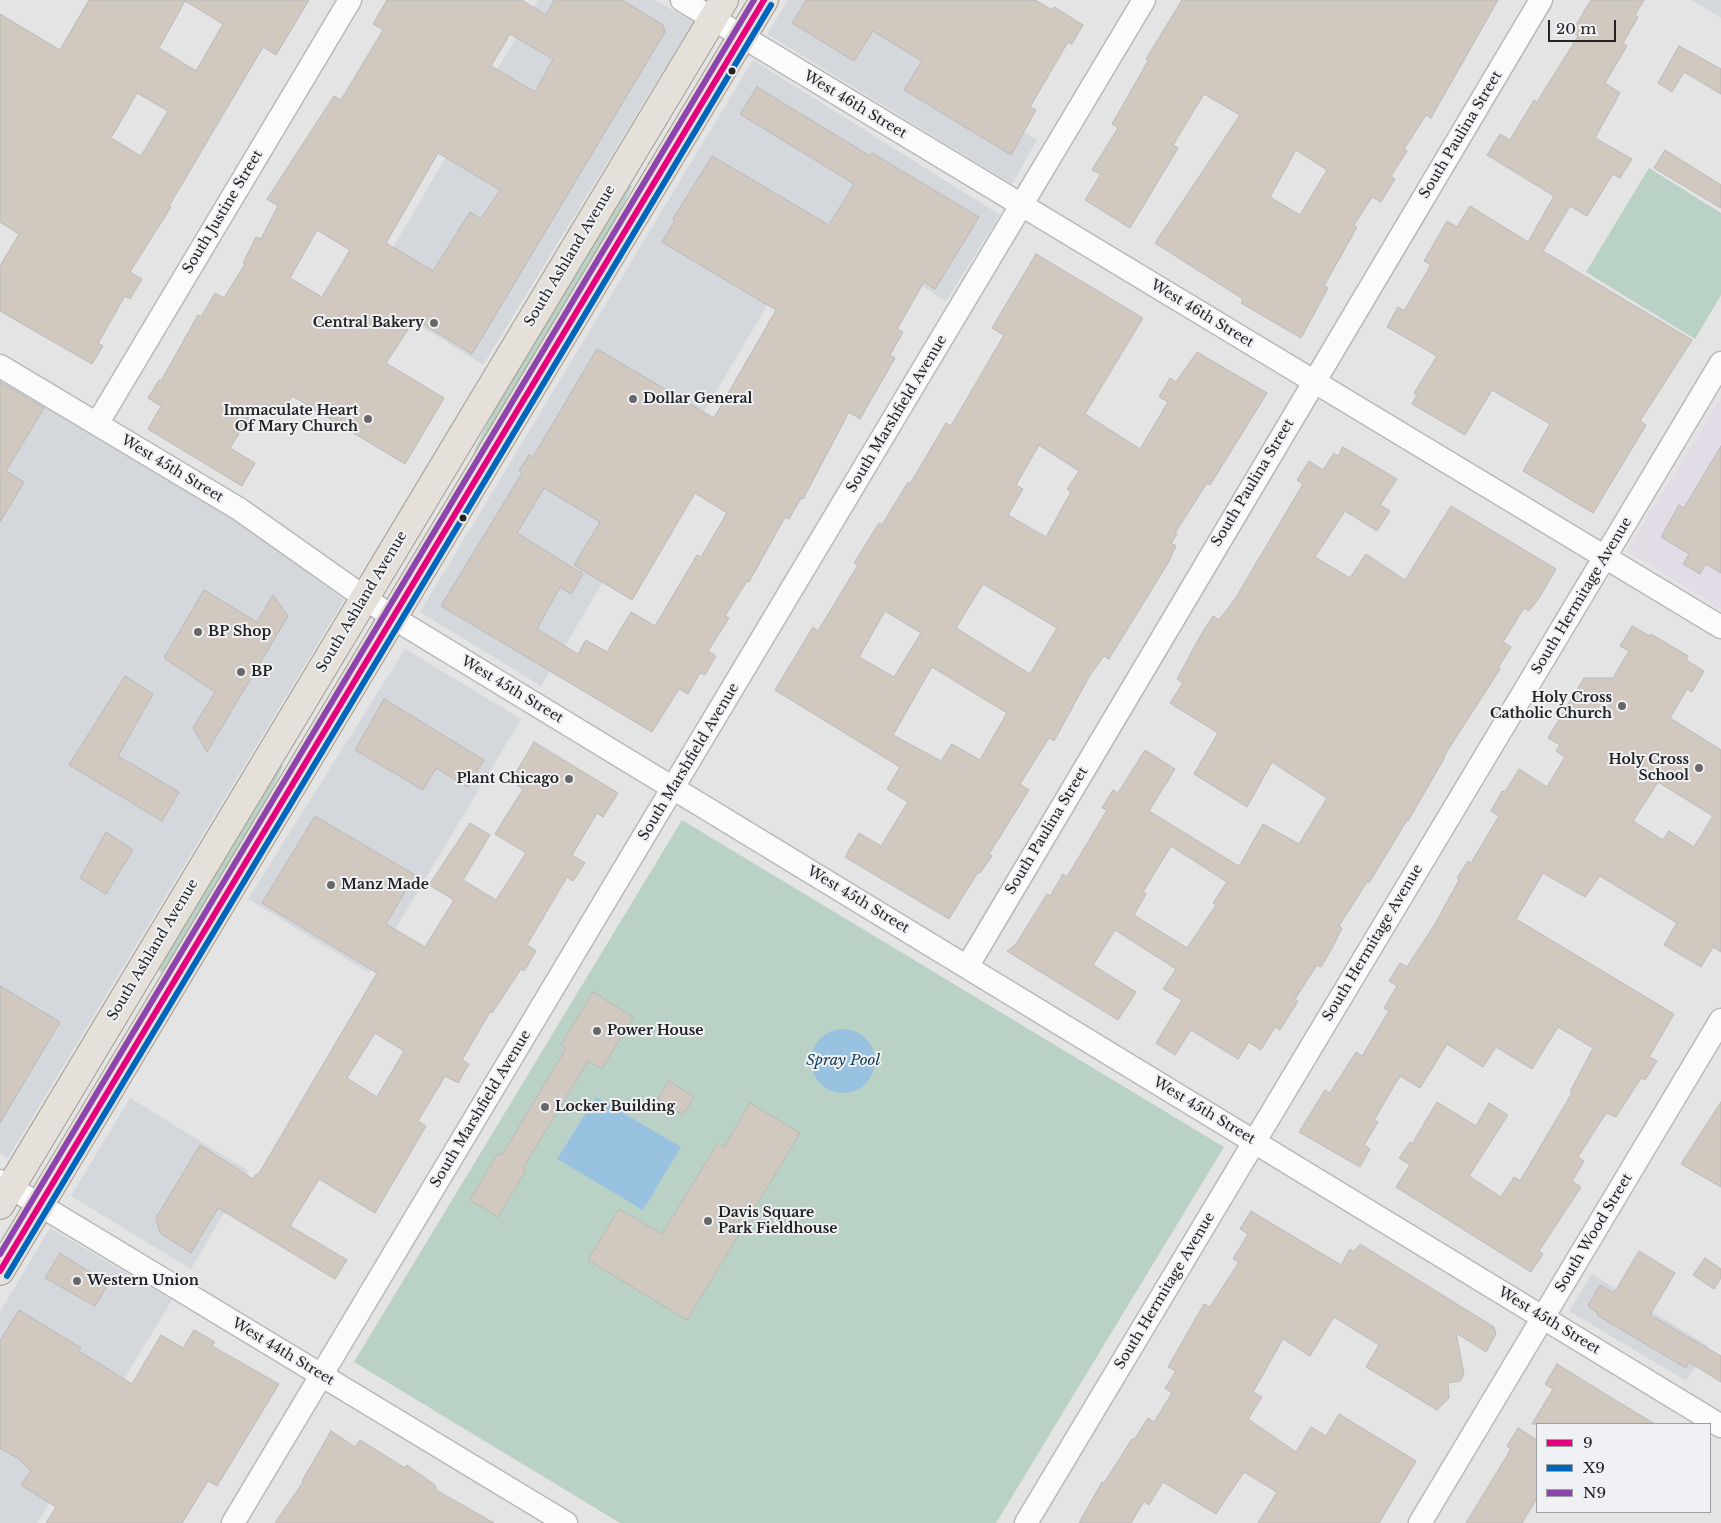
<!DOCTYPE html>
<style>
body{margin:0}
#map{position:relative;width:1721px;height:1523px;overflow:hidden;background:#e4e4e5;font-family:"Libre Baskerville",serif}
canvas{display:block}
.legend{position:absolute;left:1536px;top:1423px;width:175px;height:90px;box-sizing:border-box;background:#f0f1f4;border:1px solid #9e9fa1;margin:0;padding:6px 9px;list-style:none;font-size:15px;color:#232324}
.legend li{display:flex;align-items:center;gap:10px;height:25px}
.legend b{width:25px;border:1px solid #9e9fa1}
.scale{position:absolute;left:1548px;top:20px;width:68px;height:22px;box-sizing:border-box;border:2px solid #232324;border-top:0;padding-left:6px;font-size:15px;line-height:18px;white-space:nowrap;color:#232324;-webkit-text-stroke:4px #f0f1f4;paint-order:stroke}
</style>
<div id="map">
<canvas width="1721" height="1523"></canvas>
<ul class="legend">
<li><b style="height:6px;background:#e5007d"></b>9</li>
<li><b style="height:6px;background:#0065bd"></b>X9</li>
<li><b style="height:6px;background:#8e44ad"></b>N9</li>
</ul>
<div class="scale">20 m</div>
</div>
<script>
const ctx = document.querySelector('canvas').getContext('2d');
ctx.lineJoin = 'round';
function paint(path, color) {
  ctx.fillStyle = color;
  ctx.fill(path, 'evenodd');
}
function toPath(rows) {
  const path = new Path2D();
  for (const r of rows) {
    if (r.length === 3) {
      path.moveTo(r[0] + r[2], r[1]);
      path.arc(r[0], r[1], r[2], 0, 2 * Math.PI);
      continue;
    }
    path.moveTo(r[0], r[1]);
    for (let i = 2; i < r.length; i += 2) path.lineTo(r[i], r[i + 1]);
  }
  return path;
}
function trace(path, color, width, dash) {
  ctx.strokeStyle = color;
  ctx.lineWidth = width;
  ctx.lineCap = dash ? 'butt' : 'round';
  ctx.setLineDash(dash || []);
  ctx.stroke(path);
}
function write(font, color, halo, rows, align = 'center') {
  ctx.font = font + ' "Libre Baskerville",serif';
  ctx.lineWidth = 4;
  ctx.setLineDash([]);
  ctx.textBaseline = 'middle';
  ctx.strokeStyle = halo;
  ctx.fillStyle = color;
  for (const [text, x, y, turn = 0] of rows) {
    ctx.save();
    ctx.translate(x, y);
    ctx.rotate((+turn || 0) * Math.PI / 180);
    ctx.textAlign = isNaN(turn) ? turn : align;
    if (halo) ctx.strokeText(text, 0, 0);
    ctx.fillText(text, 0, 0);
    ctx.restore();
  }
}
paint(toPath([
 [538,0,655,0,693,22,483,365,367,292],
 [788,0,949,0,954,88,1037,140,1012,184,767,34],
 [1691,0,1721,0,1721,18],
 [753,60,1000,215,946,301,818,220,541,686,420,612],
 [0,380,258,534,344,600,8,1158,0,1153],
 [405,649,521,719,369,973,248,899],
 [130,1098,249,1171,191,1269,71,1196],
 [50,1228,172,1300,37,1523,0,1523,0,1312],
 [1592,1274,1708,1346,1686,1381,1569,1311]
]), '#d4d7db');
paint(toPath([
 [1721,398,1721,609,1627,551]
]), '#e2dce7');
paint(toPath([
 [1649,168,1721,213,1721,295,1695,339,1586,272],
 [629,184,632,186,609,234,477,453,474,451,496,406],
 [280,764,283,766,260,814,164,974,156,969],
 [682,820,1224,1147,996,1523,620,1523,354,1362]
]), '#bad1c6');
paint(toPath([
 [843,1061,32],
 [596,1097,681,1147,643,1210,557,1159]
]), '#99c2e0');
const building = toPath([
 [89,0,309,0,276,55,263,47,169,206,171,207,130,272,142,279,130,299,125,296,98,343,103,346,92,364,0,311,0,266,19,234,0,222,0,14,60,50,89,0],
 [185,1,223,24,196,71,159,48,185,1],
 [137,93,168,111,141,156,111,138,137,93],
 [387,0,522,0,546,15,554,0,622,0,663,25,665,32,472,354,415,319,386,363,444,398,405,464,292,396,280,416,258,403,230,448,255,463,242,486,148,429,161,406,148,398,159,380,161,381,198,315,201,317,215,293,224,298,245,264,243,263,256,237,261,239,278,206,267,199,334,96,341,100,383,30,373,24,387,0],
 [510,34,553,59,535,92,491,66,510,34],
 [438,153,500,190,481,219,470,212,433,271,386,243,438,153],
 [317,230,350,250,322,297,290,278,317,230],
 [806,0,1035,0,1052,10,1054,7,1083,25,1072,44,1068,42,1030,107,1036,110,1011,155,904,90,922,61,873,31,854,61,792,23,806,0],
 [1182,0,1498,0,1431,118,1426,115,1404,149,1407,151,1391,176,1395,179,1381,202,1372,197,1354,225,1357,227,1324,286,1328,288,1301,338,1241,303,1243,299,1155,243,1240,115,1204,94,1173,145,1178,148,1130,228,1085,200,1101,174,1092,170,1118,128,1112,124,1148,61,1146,59,1182,0],
 [1296,150,1327,170,1300,215,1270,197,1296,150],
 [1591,0,1644,0,1635,15,1638,17,1623,43,1627,46,1605,83,1620,93,1595,138,1632,159,1620,178,1613,174,1587,216,1570,206,1543,251,1692,340,1640,421,1646,425,1593,513,1523,471,1550,424,1492,390,1465,435,1412,404,1417,395,1414,393,1437,356,1387,327,1398,307,1404,311,1431,265,1424,261,1447,221,1457,227,1470,206,1528,242,1554,196,1487,155,1500,134,1510,140,1534,100,1537,102,1578,36,1572,32,1591,0],
 [1679,46,1721,69,1721,94,1684,72,1672,92,1658,83,1679,46],
 [757,87,870,156,872,153,979,217,935,289,924,282,897,329,903,332,890,355,895,358,860,419,849,412,803,499,801,498,789,519,785,517,749,582,747,581,725,616,729,618,708,651,716,656,705,675,700,673,688,694,679,689,652,732,441,606,522,473,519,471,529,455,533,457,597,349,714,418,776,310,662,242,675,220,673,219,712,156,829,225,854,184,740,114,757,87],
 [544,488,600,522,574,565,632,600,695,493,727,513,701,557,697,555,655,626,631,612,607,652,586,640,578,654,537,629,560,587,571,594,583,574,517,533,544,488],
 [1665,150,1721,185,1721,208,1654,168,1665,150],
 [1036,254,1143,318,1085,414,1140,449,1168,402,1159,397,1170,378,1176,382,1197,352,1267,393,1210,485,1207,483,1175,533,1177,534,1171,543,1176,546,1168,563,1109,659,1104,656,1090,675,1054,741,1049,738,1020,784,1029,790,989,854,992,856,980,873,978,872,949,919,845,857,859,833,881,846,908,802,887,789,900,767,775,690,813,627,818,631,858,565,854,563,879,523,882,525,908,482,910,484,946,423,951,426,1004,335,992,328,1036,254],
 [1039,445,1079,471,1067,489,1071,492,1046,537,1008,515,1023,489,1016,485,1039,445],
 [983,584,1057,628,1030,674,956,628,983,584],
 [885,611,921,633,894,677,859,657,885,611],
 [932,667,1007,713,980,760,952,744,941,761,893,735,932,667],
 [0,382,44,408,6,471,24,482,0,522,0,382],
 [1721,446,1721,573,1706,564,1700,574,1683,564,1689,554,1661,537,1679,505,1684,508,1721,446],
 [1343,447,1397,479,1380,505,1390,511,1377,531,1345,511,1315,557,1350,578,1366,554,1405,580,1451,506,1556,569,1539,598,1529,611,1524,608,1503,642,1511,647,1498,668,1500,669,1444,756,1445,757,1408,821,1407,820,1369,883,1367,882,1339,926,1342,928,1331,950,1321,967,1317,965,1295,999,1298,1001,1280,1030,1275,1027,1261,1050,1249,1042,1238,1059,1191,1030,1175,1055,1156,1043,1182,1000,1163,989,1176,969,1115,930,1093,965,1136,992,1118,1020,1007,951,1016,944,1047,894,1050,896,1063,874,1067,877,1107,810,1102,808,1113,790,1118,793,1145,750,1175,769,1149,811,1237,865,1240,865,1263,824,1299,844,1327,798,1272,762,1247,807,1194,774,1218,733,1170,703,1183,683,1177,679,1202,633,1213,616,1219,620,1235,599,1303,484,1297,480,1309,461,1323,470,1334,453,1338,456,1343,447],
 [1171,846,1227,882,1213,903,1216,905,1187,948,1134,915,1146,894,1143,892,1171,846],
 [204,590,257,622,273,595,288,616,207,752,193,728,215,692,164,658,204,590],
 [1632,626,1650,636,1651,634,1688,656,1686,660,1704,671,1692,692,1687,689,1670,718,1721,750,1721,952,1713,947,1701,967,1664,945,1677,923,1600,876,1585,897,1543,873,1516,919,1674,1014,1649,1057,1657,1061,1645,1080,1641,1078,1616,1117,1606,1113,1578,1157,1584,1161,1572,1181,1581,1187,1539,1251,1543,1254,1531,1272,1396,1187,1410,1165,1399,1158,1410,1142,1412,1144,1437,1102,1476,1126,1489,1103,1508,1115,1469,1176,1501,1197,1514,1177,1520,1181,1572,1093,1570,1092,1593,1048,1558,1027,1532,1069,1496,1047,1483,1067,1447,1044,1420,1088,1400,1076,1374,1120,1378,1122,1364,1145,1370,1149,1360,1167,1299,1132,1325,1090,1330,1093,1356,1052,1362,1056,1389,1011,1384,1008,1397,986,1389,981,1400,963,1407,967,1435,924,1459,880,1457,878,1468,861,1471,863,1499,816,1491,811,1502,791,1505,792,1519,769,1547,787,1565,757,1556,751,1560,745,1548,738,1584,678,1613,678,1629,651,1620,646,1632,626],
 [1658,782,1713,816,1694,847,1669,831,1663,840,1633,821,1658,782],
 [125,676,153,694,118,756,179,792,162,821,69,765,125,676],
 [384,699,484,760,467,787,436,768,423,790,355,750,384,699],
 [534,742,618,793,603,817,597,813,572,855,585,863,573,881,567,877,527,945,536,951,524,971,521,969,492,1013,490,1012,462,1060,469,1064,458,1083,445,1076,418,1121,426,1126,375,1213,319,1179,290,1226,347,1260,335,1279,218,1208,191,1253,160,1233,156,1218,200,1145,253,1179,256,1174,258,1175,377,973,262,903,315,816,415,875,386,924,425,947,454,900,429,885,470,823,490,835,463,880,496,900,526,853,495,834,523,789,511,781,534,742],
 [375,1033,404,1051,377,1097,347,1078,375,1033],
 [106,832,133,850,106,894,80,878,106,832],
 [0,986,60,1022,0,1123,0,986],
 [593,992,633,1017,602,1069,588,1061,523,1168,526,1170,498,1217,470,1200,498,1153,502,1155,566,1048,561,1045,593,992],
 [669,1081,694,1097,683,1115,658,1099,669,1081],
 [1721,1102,1721,1187,1681,1164,1721,1102],
 [750,1103,800,1133,687,1320,588,1260,619,1209,662,1234,718,1143,724,1147,750,1103],
 [1251,1211,1341,1265,1350,1249,1354,1252,1360,1244,1494,1327,1496,1334,1486,1352,1456,1333,1464,1374,1460,1381,1448,1383,1449,1398,1437,1410,1366,1367,1379,1345,1334,1317,1310,1356,1283,1339,1253,1392,1262,1397,1248,1419,1296,1452,1311,1427,1326,1436,1339,1414,1416,1461,1379,1523,1258,1523,1277,1492,1244,1472,1216,1514,1163,1482,1149,1505,1144,1501,1131,1523,1079,1523,1102,1482,1104,1483,1132,1439,1134,1440,1148,1418,1154,1422,1172,1393,1165,1388,1176,1371,1168,1367,1204,1304,1210,1307,1239,1262,1233,1259,1248,1234,1240,1229,1251,1211],
 [1639,1251,1675,1273,1650,1315,1721,1356,1721,1382,1689,1362,1686,1368,1597,1315,1598,1313,1588,1306,1600,1285,1614,1293,1639,1251],
 [60,1253,108,1284,95,1306,45,1278,60,1253],
 [1705,1258,1721,1269,1721,1278,1714,1289,1693,1275,1705,1258],
 [19,1310,81,1348,79,1351,132,1384,161,1335,183,1348,194,1330,215,1342,212,1346,279,1384,217,1486,208,1481,182,1523,46,1523,56,1507,21,1485,31,1471,19,1459,0,1448,0,1341,19,1310],
 [1557,1364,1615,1400,1655,1424,1532,1424,1553,1389,1545,1384,1557,1364],
 [1518,1428,1537,1440,1537,1498,1522,1523,1466,1523,1511,1449,1507,1446,1518,1428],
 [331,1431,355,1447,360,1440,405,1468,407,1465,435,1485,436,1490,494,1523,275,1523,303,1482,302,1481,331,1431]
]);
paint(building, '#d1c9bf');
trace(building, '#bab9b9', 1);
const minor = toPath([
 [682,0,1721,627],
 [0,366,239,509,392,617,1721,1426],
 [97,424,350,0],
 [967,967,1541,0],
 [0,1181,566,1523],
 [233,1523,1144,0],
 [1026,1523,1721,363],
 [1420,1523,1721,1020]
]);
const major = toPath([
 [0,1205,724,0],
 [0,1271,764,0]
]);
trace(minor, '#b9b9ba', 25);
trace(major, '#a29c8f', 30);
trace(minor, '#fbfbfb', 22);
trace(major, '#e5e1da', 28);
trace(toPath([
 [0,1271,764,0]
]), '#e5007d', 6);
trace(toPath([
 [7,1276,771,5]
]), '#0065bd', 6);
trace(toPath([
 [0,1254,754,0]
]), '#8e44ad', 6);
for (const [x, y, r, color] of [
 [732,71,4.5,"#232324"],
 [434,323,5,"#676768"],
 [633,399,5,"#676768"],
 [368,419,5,"#676768"],
 [463,518,4.5,"#232324"],
 [198,632,5,"#676768"],
 [241,672,5,"#676768"],
 [1622,706,5,"#676768"],
 [1699,768,5,"#676768"],
 [569,779,5,"#676768"],
 [331,885,5,"#676768"],
 [597,1031,5,"#676768"],
 [545,1107,5,"#676768"],
 [708,1221,5,"#676768"],
 [77,1281,5,"#676768"]
]) {
  const dot = new Path2D();
  dot.arc(x, y, r, 0, 2 * Math.PI);
  ctx.fillStyle = color;
  ctx.fill(dot);
  trace(dot, '#f0f1f4', 2);
}
write('14px', '#232324', '#f0f1f4', [
 ["West 46th Street",855,105,31],
 ["South Paulina Street",1461,135,-59],
 ["South Justine Street",223,212,-59],
 ["South Ashland Avenue",570,256,-59],
 ["West 46th Street",1202,314,31],
 ["South Marshfield Avenue",897,414,-59],
 ["West 45th Street",172,469,31],
 ["South Paulina Street",1253,483,-59],
 ["South Hermitage Avenue",1582,596,-59],
 ["South Ashland Avenue",362,602,-59],
 ["West 45th Street",512,690,31],
 ["South Marshfield Avenue",689,762,-59],
 ["South Paulina Street",1047,831,-59],
 ["West 45th Street",858,900,31],
 ["South Hermitage Avenue",1373,943,-59],
 ["South Ashland Avenue",153,950,-59],
 ["South Marshfield Avenue",481,1109,-59],
 ["West 45th Street",1204,1111,31],
 ["South Wood Street",1594,1233,-59],
 ["South Hermitage Avenue",1165,1291,-59],
 ["West 45th Street",1549,1321,31],
 ["West 44th Street",283,1352,31]
]);
write('bold 14px', '#232324', '#f0f1f4', [
 ["Central Bakery",424,323,"right"],
 ["Dollar General",643,399],
 ["Immaculate Heart",358,411,"right"],
 ["Of Mary Church",358,427,"right"],
 ["BP Shop",208,632],
 ["BP",251,672],
 ["Holy Cross",1612,698,"right"],
 ["Catholic Church",1612,714,"right"],
 ["Holy Cross",1689,760,"right"],
 ["School",1689,776,"right"],
 ["Plant Chicago",559,779,"right"],
 ["Manz Made",341,885],
 ["Power House",607,1031],
 ["Locker Building",555,1107],
 ["Davis Square",718,1213],
 ["Park Fieldhouse",718,1229],
 ["Western Union",87,1281]
], 'left');
write('italic 15px', '#11405d', '#f0f1f4', [
 ["Spray Pool",843,1061]
]);
</script>
